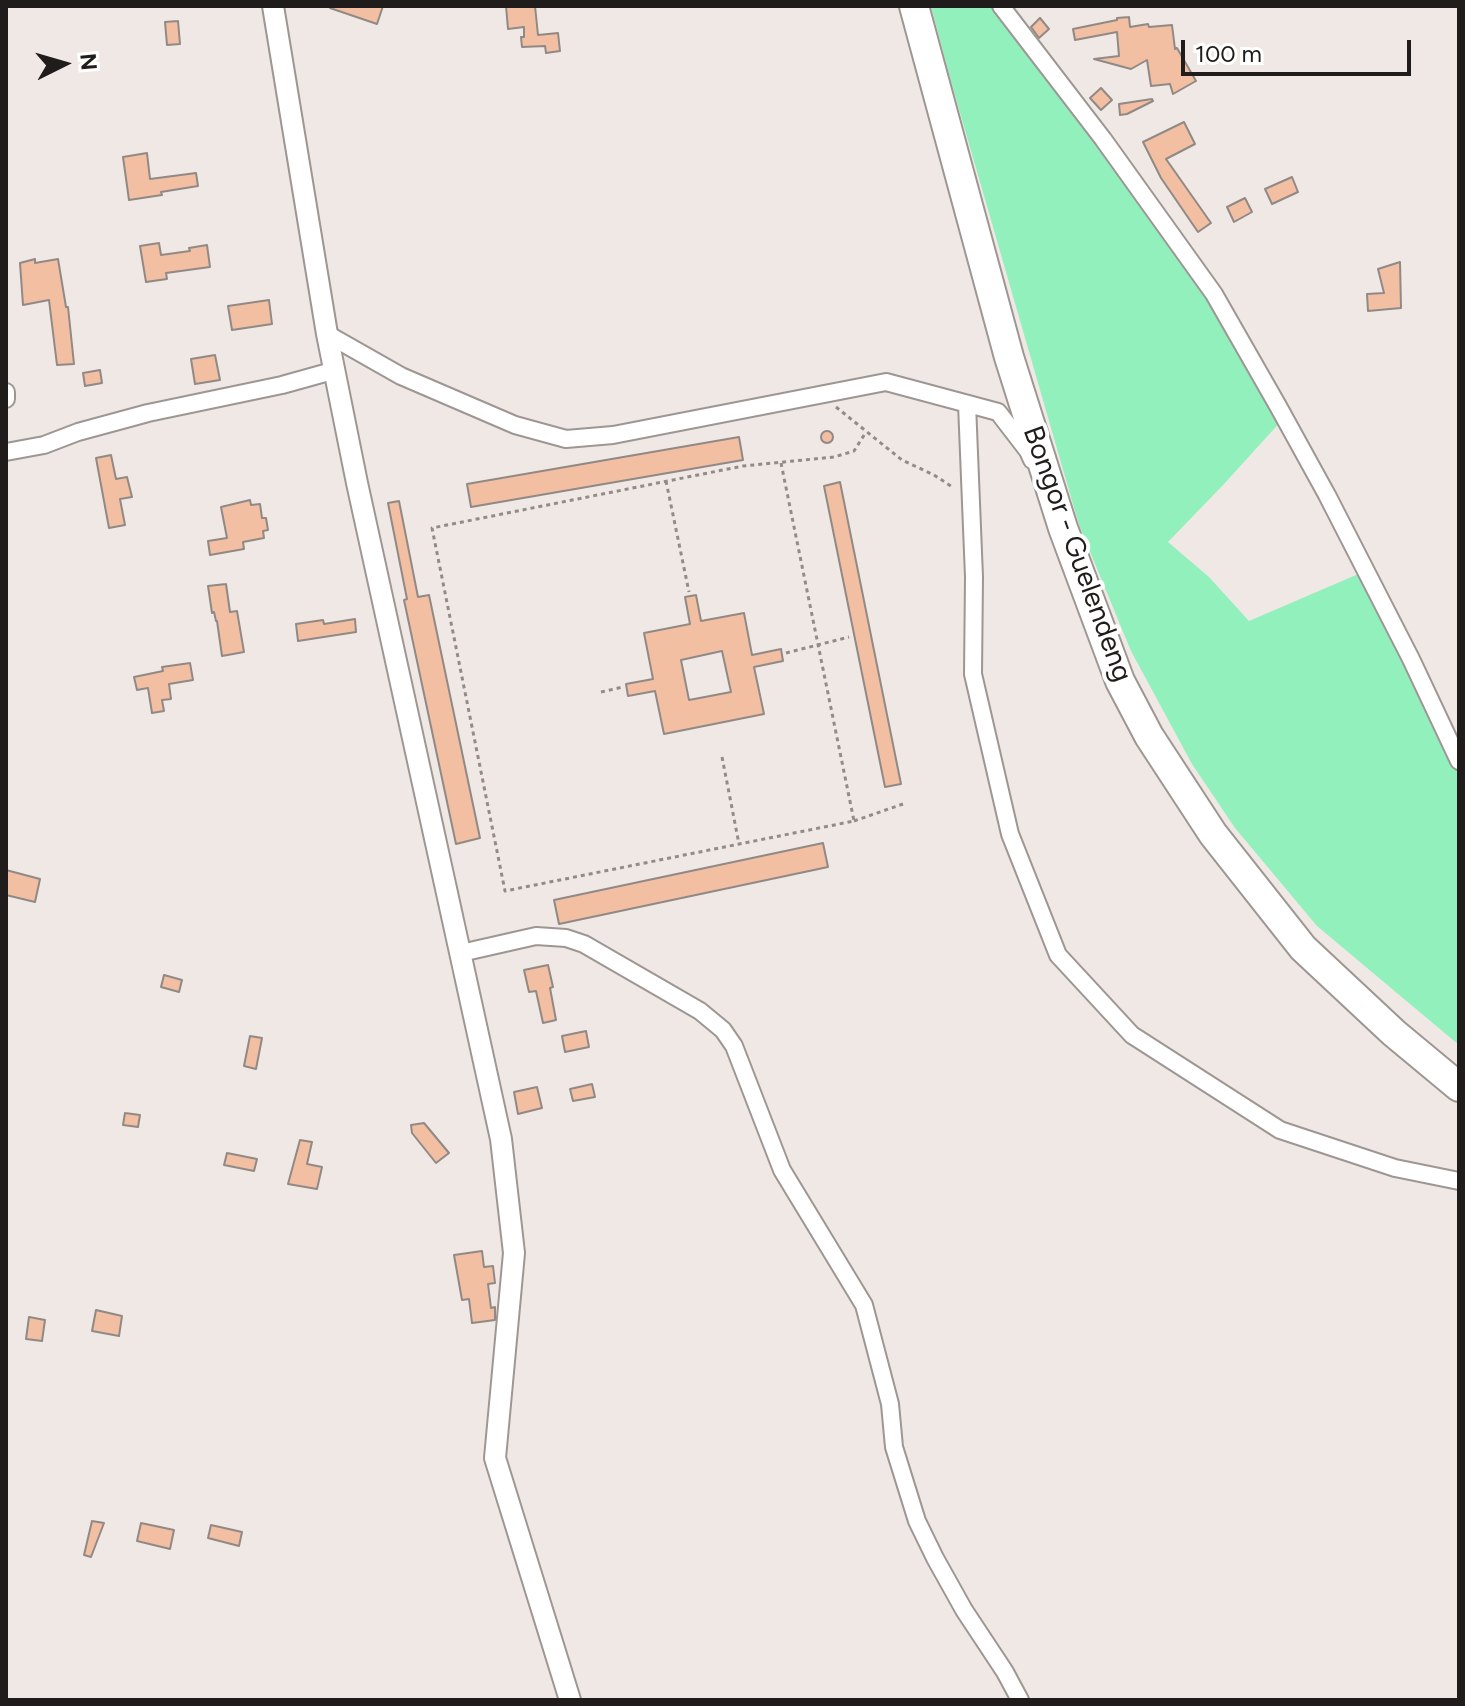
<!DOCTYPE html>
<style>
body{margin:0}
#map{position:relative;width:1465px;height:1706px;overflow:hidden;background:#f0e8e4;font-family:Figtree,sans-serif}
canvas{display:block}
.frame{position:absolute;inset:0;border:8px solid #1f1c1b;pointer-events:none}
.north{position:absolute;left:24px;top:24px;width:80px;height:80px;-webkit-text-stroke:6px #fff;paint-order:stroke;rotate:85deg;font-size:22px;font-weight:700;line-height:32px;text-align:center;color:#1f1c1b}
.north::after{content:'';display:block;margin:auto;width:28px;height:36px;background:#1f1c1b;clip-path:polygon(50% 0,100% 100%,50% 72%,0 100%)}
.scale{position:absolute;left:1181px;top:40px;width:230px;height:36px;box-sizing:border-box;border:4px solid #1f1c1b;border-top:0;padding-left:10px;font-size:24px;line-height:28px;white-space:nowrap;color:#1f1c1b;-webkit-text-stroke:6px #fff;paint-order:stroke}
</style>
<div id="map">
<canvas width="1465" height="1706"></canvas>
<div class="frame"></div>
<div class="north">N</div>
<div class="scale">100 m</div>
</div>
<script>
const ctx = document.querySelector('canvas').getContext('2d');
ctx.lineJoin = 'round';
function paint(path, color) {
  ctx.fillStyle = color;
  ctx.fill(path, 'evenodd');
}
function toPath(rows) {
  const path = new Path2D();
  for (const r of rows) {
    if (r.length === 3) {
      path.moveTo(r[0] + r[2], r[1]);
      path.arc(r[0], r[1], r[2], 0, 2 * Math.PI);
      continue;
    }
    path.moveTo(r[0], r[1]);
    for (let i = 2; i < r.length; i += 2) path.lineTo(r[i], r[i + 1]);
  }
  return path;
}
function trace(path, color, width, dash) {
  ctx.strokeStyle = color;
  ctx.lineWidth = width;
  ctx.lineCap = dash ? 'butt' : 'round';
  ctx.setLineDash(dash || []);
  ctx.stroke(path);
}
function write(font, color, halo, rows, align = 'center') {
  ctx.font = font + ' Figtree,sans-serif';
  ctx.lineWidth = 8;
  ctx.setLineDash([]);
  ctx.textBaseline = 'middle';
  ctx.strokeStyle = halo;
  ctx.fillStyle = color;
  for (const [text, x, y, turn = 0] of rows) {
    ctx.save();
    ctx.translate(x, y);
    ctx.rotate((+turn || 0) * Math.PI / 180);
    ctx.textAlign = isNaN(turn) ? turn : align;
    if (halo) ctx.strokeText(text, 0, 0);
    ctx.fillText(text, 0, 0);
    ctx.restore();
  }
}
paint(toPath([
 [931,6,990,6,1136,192,1211,301,1283,419,1224,484,1168,542,1209,577,1249,621,1363,572,1408,660,1459,771,1459,1045,1317,926,1235,828,1192,764,1131,651,1079,525,950,78]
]), '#92f0bc');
const building = toPath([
 [331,6,383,6,377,24,330,8,331,6],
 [506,6,535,6,538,35,558,33,560,51,546,53,545,46,522,47,521,37,524,37,524,27,508,29,506,6],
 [1129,17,1130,27,1148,24,1149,27,1172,25,1175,49,1177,48,1196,81,1173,94,1170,84,1151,86,1147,60,1131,69,1094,59,1119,56,1117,32,1075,40,1073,29,1117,20,1117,18,1129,17],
 [1040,18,1049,29,1039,38,1031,27,1040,18],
 [178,21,180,44,167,45,165,22,178,21],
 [1101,88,1112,100,1101,110,1090,98,1101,88],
 [1152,99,1153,101,1127,114,1120,115,1119,104,1152,99],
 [1184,122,1195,144,1166,159,1211,223,1198,232,1161,178,1143,142,1184,122],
 [147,153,150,179,196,173,198,186,161,192,162,195,129,200,123,157,147,153],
 [1292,177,1298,192,1272,204,1265,189,1292,177],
 [1245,198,1252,212,1234,222,1227,207,1245,198],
 [159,243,161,255,190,251,189,248,207,245,210,267,166,273,167,279,146,282,140,246,159,243],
 [35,259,35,263,58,259,66,307,68,307,74,364,57,365,49,300,23,305,20,263,35,259],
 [1400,262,1401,308,1368,311,1367,294,1384,293,1378,269,1400,262],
 [269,300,272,324,232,330,228,306,269,300],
 [215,355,220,380,195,384,191,359,215,355],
 [100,370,102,383,85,386,83,373,100,370],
 [827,437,6],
 [739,437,743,460,471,507,467,484,739,437],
 [111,455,116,479,127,477,132,497,120,499,125,525,109,528,96,458,111,455],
 [840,482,901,784,885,787,824,486,840,482],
 [250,500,251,505,260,504,262,518,266,518,268,530,263,531,264,538,243,542,244,549,210,555,208,541,227,538,221,507,250,500],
 [399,501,418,597,429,595,480,838,456,844,404,600,407,599,388,503,399,501],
 [226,584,230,612,237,611,244,652,222,656,217,621,216,621,214,612,212,613,208,586,226,584],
 [696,595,701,621,744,613,752,655,781,649,783,661,754,667,764,714,664,734,655,691,628,696,626,684,653,679,644,633,690,624,685,597,696,595],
 [722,651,731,692,689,700,681,660,722,651],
 [355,619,356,632,298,641,296,624,323,620,324,624,355,619],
 [190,663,193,680,169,684,171,699,162,700,164,711,152,713,148,688,137,690,134,677,163,671,162,667,190,663],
 [823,843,828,867,559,924,554,900,823,843],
 [6,870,40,879,35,902,6,895,6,870],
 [548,965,553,987,550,988,556,1020,543,1023,536,991,529,992,524,970,548,965],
 [164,975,182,980,179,992,161,987,164,975],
 [586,1031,589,1047,565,1052,562,1036,586,1031],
 [250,1036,262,1038,256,1069,244,1066,250,1036],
 [592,1084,595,1097,573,1101,570,1089,592,1084],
 [537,1087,542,1108,518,1114,514,1092,537,1087],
 [125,1113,140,1115,138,1127,123,1125,125,1113],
 [424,1123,449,1153,436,1163,412,1133,411,1125,424,1123],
 [300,1140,312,1142,307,1164,322,1167,317,1189,288,1184,300,1140],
 [227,1153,257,1159,254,1171,224,1165,227,1153],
 [482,1251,484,1267,493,1266,495,1283,488,1284,491,1308,495,1307,495,1320,472,1323,469,1299,462,1300,454,1255,482,1251],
 [96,1310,122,1316,119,1336,92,1331,96,1310],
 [29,1317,45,1320,42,1341,26,1339,29,1317],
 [92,1521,104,1523,91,1557,84,1555,92,1521],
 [141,1523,174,1530,170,1549,137,1541,141,1523],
 [211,1525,242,1532,239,1546,208,1538,211,1525]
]);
paint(building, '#f3bfa2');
trace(building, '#908986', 2);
const minor = toPath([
 [1001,6,1103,139,1214,294,1278,406,1327,495,1411,659,1459,761],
 [327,334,401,376,515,425,566,439,613,435,886,382,998,412,1028,451,1032,460],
 [6,392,6,399],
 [967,404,974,577,973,674,1010,834,1058,955,1132,1035,1280,1130,1395,1168,1459,1181],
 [6,452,44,445,78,432,148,413,282,385,325,373,335,373],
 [461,953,536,936,566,938,584,944,700,1011,723,1030,734,1046,782,1170,864,1305,890,1404,894,1447,917,1521,935,1558,964,1610,1005,1672,1020,1700]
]);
const tertiary = toPath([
 [273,6,327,334,357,483,501,1139,514,1253,495,1458,570,1700]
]);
const trunk = toPath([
 [914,6,1009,357,1063,528,1120,681,1149,736,1213,834,1303,948,1394,1033,1459,1087]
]);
trace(minor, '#9d9693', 20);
trace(tertiary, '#9d9693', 24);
trace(trunk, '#9d9693', 32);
trace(toPath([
 [836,407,902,460,934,475,954,488],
 [781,463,854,821,505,891,432,528,743,466,834,457,854,451,866,432],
 [666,481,689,592],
 [786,653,849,637],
 [601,692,623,687],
 [722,757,739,844],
 [854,821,903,804]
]), '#928c89', 3, [4, 4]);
trace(minor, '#fff', 16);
trace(tertiary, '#fff', 20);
trace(trunk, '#fff', 28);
write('28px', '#1f1c1b', '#fff', [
 ["Bongor - Guelendeng",1077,554,70]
]);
</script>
